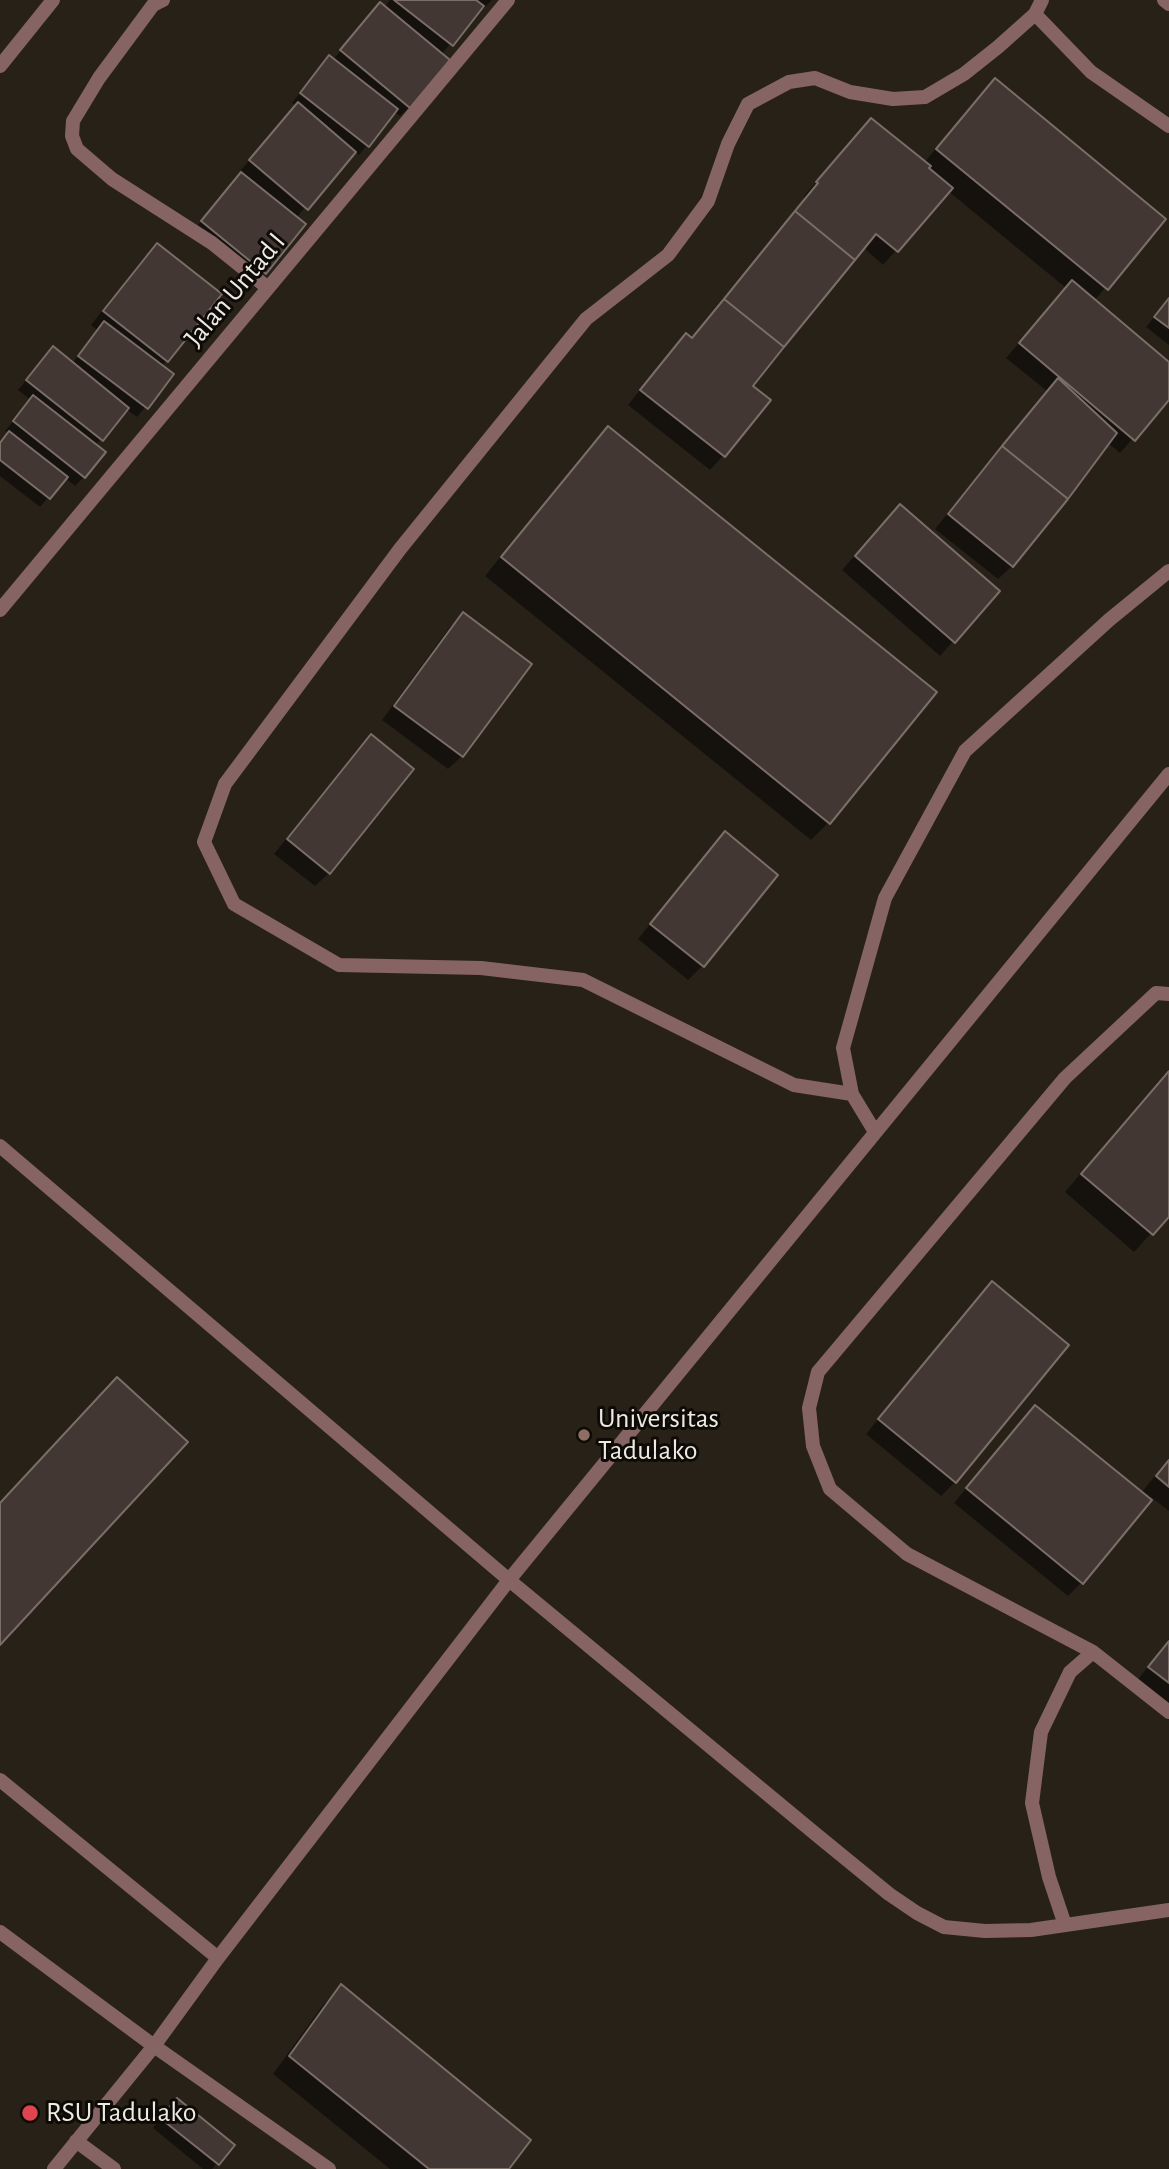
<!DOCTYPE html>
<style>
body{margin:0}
canvas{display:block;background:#272118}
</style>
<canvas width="1169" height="2169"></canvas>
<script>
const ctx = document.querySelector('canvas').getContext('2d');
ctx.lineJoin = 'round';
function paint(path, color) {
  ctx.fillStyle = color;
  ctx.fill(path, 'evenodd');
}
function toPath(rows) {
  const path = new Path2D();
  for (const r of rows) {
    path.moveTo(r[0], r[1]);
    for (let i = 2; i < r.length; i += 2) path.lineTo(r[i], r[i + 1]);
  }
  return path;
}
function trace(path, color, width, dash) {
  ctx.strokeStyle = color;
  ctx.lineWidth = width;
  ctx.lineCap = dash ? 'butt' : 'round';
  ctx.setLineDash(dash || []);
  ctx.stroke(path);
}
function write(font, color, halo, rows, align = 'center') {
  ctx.font = font + ' "Alegreya Sans",sans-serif';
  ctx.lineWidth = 6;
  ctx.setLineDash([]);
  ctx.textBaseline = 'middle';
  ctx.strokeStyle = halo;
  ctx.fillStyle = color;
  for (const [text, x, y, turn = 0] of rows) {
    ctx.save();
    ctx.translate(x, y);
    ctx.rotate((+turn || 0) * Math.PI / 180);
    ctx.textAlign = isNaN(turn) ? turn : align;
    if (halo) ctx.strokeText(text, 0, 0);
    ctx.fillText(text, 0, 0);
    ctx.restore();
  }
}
paint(toPath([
 [390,0,492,0,482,10,480,8,441,55,409,107,400,116,394,112,359,155,354,151,296,218,265,272,256,282,193,231,243,172,241,170,296,106,292,103,320,67,333,60,371,14,384,8],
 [995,80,1163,219,1094,301,1169,364,1169,397,1120,453,1108,443,1012,566,998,579,935,529,1047,391,1006,358,1066,288,948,191,883,265,863,247,750,386,768,400,723,456,710,470,628,405,672,349,686,335,691,339,805,198,804,196,858,134,924,163,977,98],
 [157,245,167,360,161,366,172,375,137,417,126,409,95,446,103,453,84,477,75,486,65,478,40,507,0,476,0,443,9,434,5,431,31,400,18,390,44,358,72,364,97,330,91,325,143,259],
 [1169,298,1169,345,1146,327],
 [608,428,829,822,811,840,485,576,590,446],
 [886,520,998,591,940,656,842,570],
 [463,614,462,756,448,769,382,720,449,628],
 [371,737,329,873,315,886,274,854,357,750],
 [725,834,776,875,702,966,688,980,638,939,711,848],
 [1169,1069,1169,1214,1134,1252,1065,1192],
 [992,1283,1067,1345,955,1482,941,1496,866,1434,978,1297],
 [1035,1407,1141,1493,1169,1459,1169,1511,1151,1497,1082,1582,1068,1596,954,1503,1021,1421],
 [1169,1639,1169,1708,1136,1682],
 [341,1987,506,2169,390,2169,273,2074,323,2005],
 [168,2109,232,2145,212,2169,203,2169,153,2128]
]), '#0007');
const building = toPath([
 [394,0,476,0,484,6,453,46,394,0],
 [380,2,450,60,410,108,340,50,380,2],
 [329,55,398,109,369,147,300,93,329,55],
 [995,78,1166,219,1108,290,936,149,995,78],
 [298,102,356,152,308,210,249,160,298,102],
 [871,118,931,166,929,168,953,188,898,252,876,234,855,260,795,211,818,183,816,182,871,118],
 [241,172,306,224,266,274,201,221,241,172],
 [795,211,855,260,784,347,724,299,795,211],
 [157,243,222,294,168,362,103,311,157,243],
 [1072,280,1169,362,1169,400,1135,441,1019,343,1072,280],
 [1169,298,1169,328,1154,317,1169,298],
 [724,299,784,347,753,386,771,400,725,457,640,390,686,333,692,338,724,299],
 [104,321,174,374,148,409,78,356,104,321],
 [53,346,129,408,103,441,26,380,53,346],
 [1058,378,1117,433,1068,499,1002,446,1058,378],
 [33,395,106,452,85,478,13,421,33,395],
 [608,426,937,692,830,824,501,557,608,426],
 [9,431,68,477,50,499,0,460,0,443,9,431],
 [1002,446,1068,499,1013,567,948,514,1002,446],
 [900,504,1000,591,955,643,855,556,900,504],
 [463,612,532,664,463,757,394,706,463,612],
 [371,734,414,769,330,874,287,839,371,734],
 [725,831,778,875,704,967,650,924,725,831],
 [1169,1071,1169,1217,1153,1235,1081,1174,1169,1071],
 [992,1281,1069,1345,956,1483,878,1419,992,1281],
 [117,1377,188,1442,0,1645,0,1503,117,1377],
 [1035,1405,1152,1500,1083,1584,966,1488,1035,1405],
 [1169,1460,1169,1487,1156,1476,1169,1460],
 [1169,1641,1169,1683,1148,1667,1169,1641],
 [341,1984,531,2140,509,2169,429,2169,289,2056,341,1984],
 [177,2098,235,2145,219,2165,160,2118,177,2098]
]);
paint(building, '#423732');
trace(building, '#7b6d68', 2);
trace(toPath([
 [1164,0,1169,4],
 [1035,14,1091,72,1169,126],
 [1169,994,1156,993,1065,1078,818,1372,809,1408,813,1446,830,1489,907,1554,1093,1652,1169,1712],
 [852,1094,794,1085,583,980,481,968,339,965,234,904,204,842,225,784,400,549,586,319,668,255,708,201,728,144,748,104,789,82,815,78,850,92,893,99,925,97,964,74,998,47,1035,14,1042,0],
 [875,1132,852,1094,843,1048,885,898,965,751,1109,620,1169,571],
 [0,1146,509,1580,818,1836,889,1894,917,1913,944,1927,985,1931,1031,1930,1169,1910],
 [0,1780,218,1958],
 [1065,1925,1049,1877,1032,1803,1041,1732,1070,1672,1093,1652],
 [0,1932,154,2046,329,2169],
 [76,2141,114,2169],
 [54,2169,154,2046,218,1958,509,1580,1169,774]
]), '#876464', 14);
trace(toPath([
 [163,0,153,5,99,78,73,121,72,136,77,149,112,179,212,243,268,288],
 [0,66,53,0],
 [0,610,508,0]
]), '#876464', 14);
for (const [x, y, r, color] of [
 [584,1435,7,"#8d6e63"],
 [30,2113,9,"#e0444e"]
]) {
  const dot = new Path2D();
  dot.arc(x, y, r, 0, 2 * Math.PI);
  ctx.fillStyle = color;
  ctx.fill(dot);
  trace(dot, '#0e0b07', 2.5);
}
write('28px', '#ede9e3', '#0e0b07', [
 ["Jalan Untad I",235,290,-50]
]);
write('28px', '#ede9e3', '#0e0b07', [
 ["Universitas",598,1419],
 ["Tadulako",598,1451],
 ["RSU Tadulako",46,2113]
], 'left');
</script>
